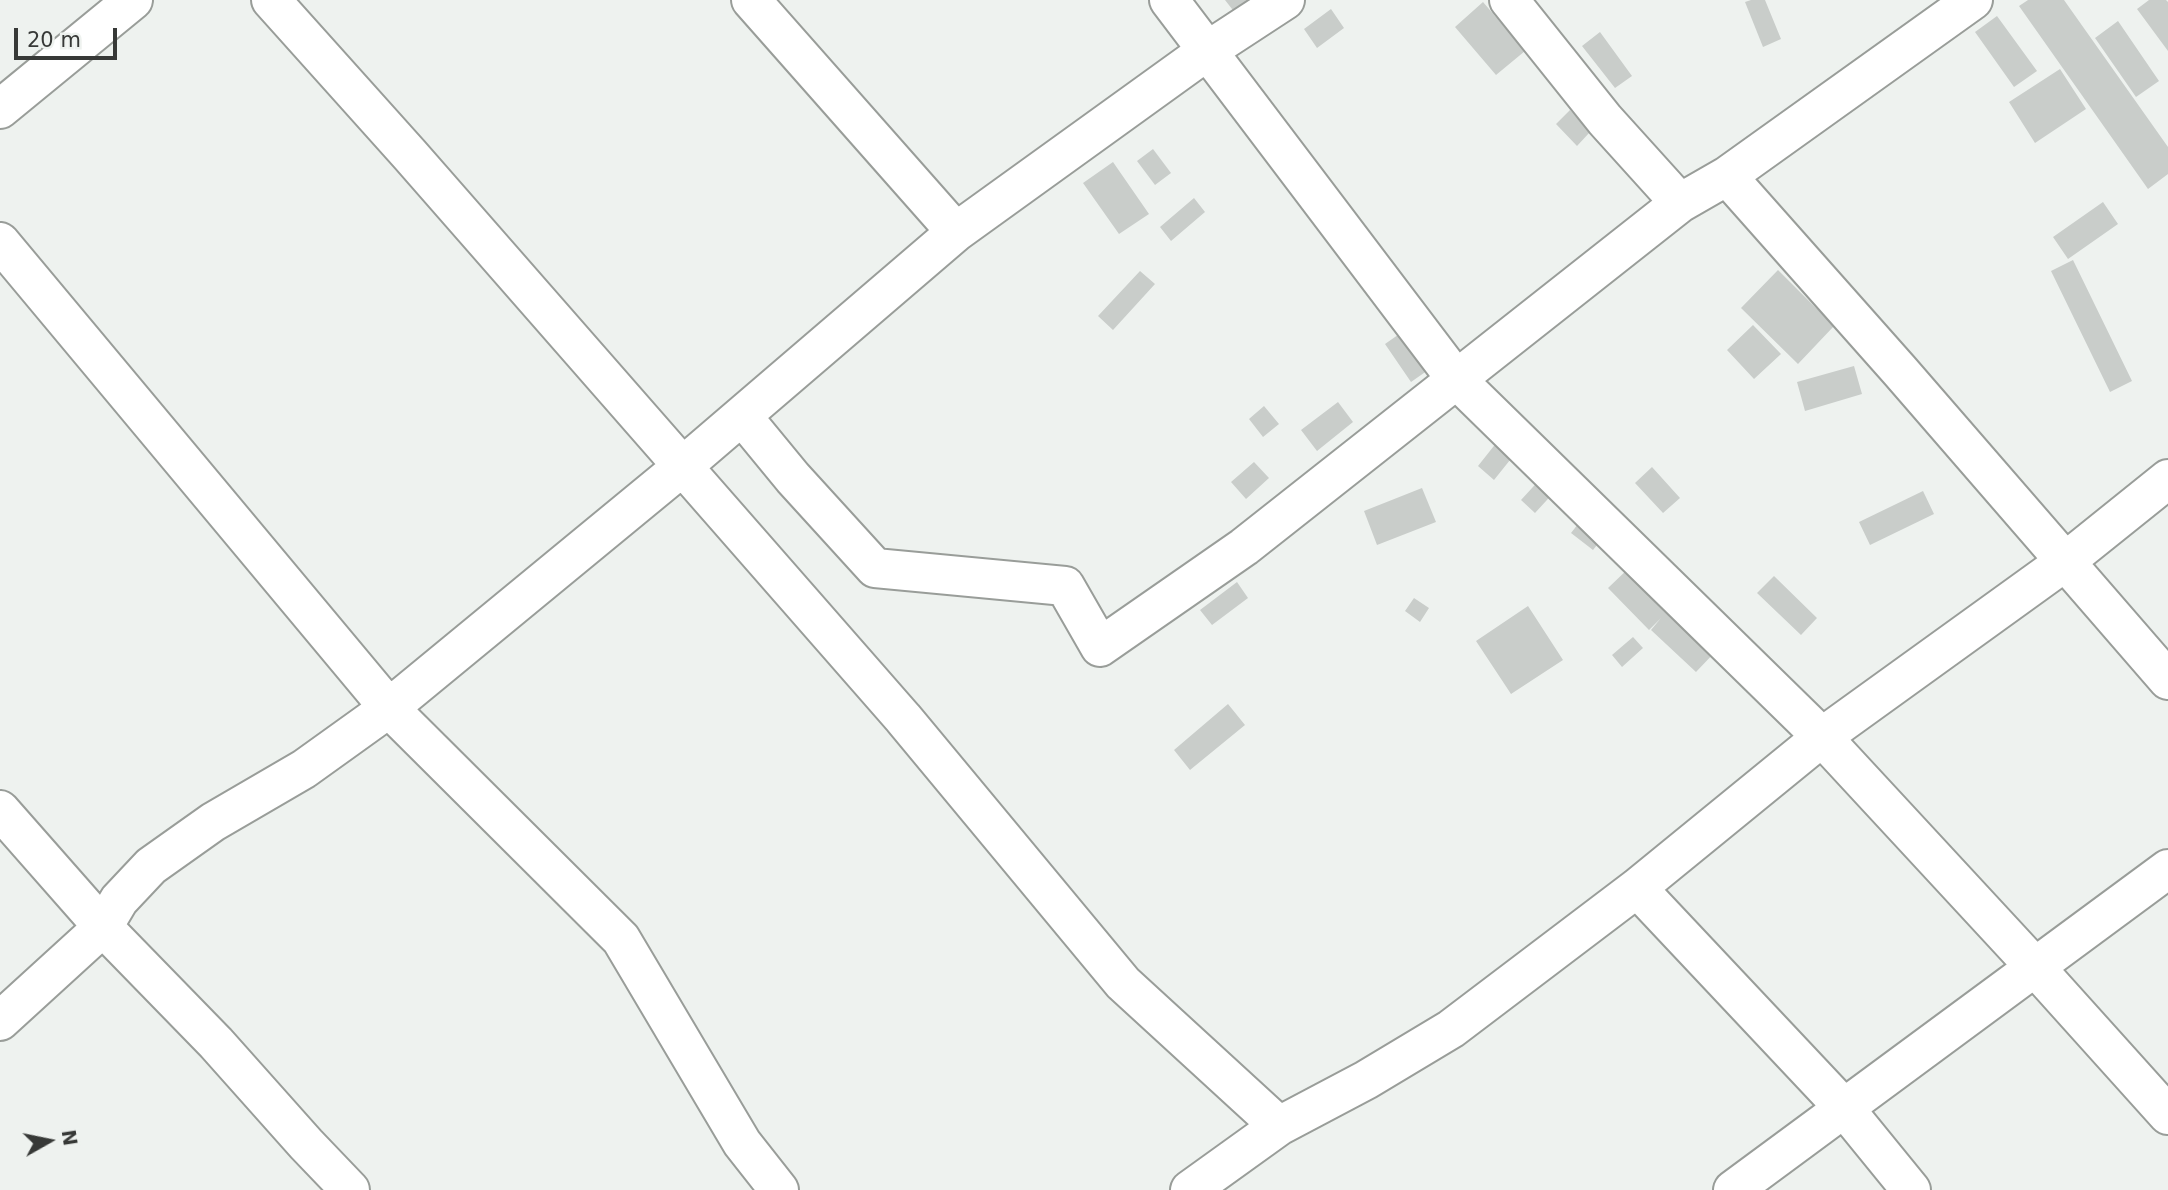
<!DOCTYPE html>
<style>
body{margin:0}
#map{position:relative;width:2168px;height:1190px;overflow:hidden;background:#eef2ef;font-family:"DejaVu Sans",sans-serif}
canvas{display:block}
.north{position:absolute;left:14px;top:1106px;width:70px;height:70px;-webkit-text-stroke:5px #eef2ef;paint-order:stroke;rotate:81deg;font-size:19px;font-weight:700;line-height:28px;text-align:center;color:#373937}
.north::after{content:'';display:block;margin:auto;width:24px;height:32px;background:#373937;clip-path:polygon(50% 0,100% 100%,50% 72%,0 100%)}
.scale{position:absolute;left:14px;top:28px;width:103px;height:32px;box-sizing:border-box;border:4px solid #373937;border-top:0;padding-left:9px;font-size:21px;line-height:24px;white-space:nowrap;color:#373937;-webkit-text-stroke:5px #eef2ef;paint-order:stroke}
</style>
<div id="map">
<canvas width="2168" height="1190"></canvas>
<div class="north">N</div>
<div class="scale">20 m</div>
</div>
<script>
const ctx = document.querySelector('canvas').getContext('2d');
ctx.lineJoin = 'round';
function paint(path, color) {
  ctx.fillStyle = color;
  ctx.fill(path, 'evenodd');
}
function toPath(rows) {
  const path = new Path2D();
  for (const r of rows) {
    path.moveTo(r[0], r[1]);
    for (let i = 2; i < r.length; i += 2) path.lineTo(r[i], r[i + 1]);
  }
  return path;
}
function trace(path, color, width, dash) {
  ctx.strokeStyle = color;
  ctx.lineWidth = width;
  ctx.lineCap = dash ? 'butt' : 'round';
  ctx.setLineDash(dash || []);
  ctx.stroke(path);
}
paint(toPath([
 [1225,0,1247,0,1253,8,1239,18],
 [1751,0,1765,0,1781,39,1763,47,1745,2],
 [2028,0,2064,0,2168,147,2168,174,2148,189,2019,6],
 [2149,0,2166,0,2168,2,2168,51,2137,9],
 [1483,2,1525,51,1496,75,1455,27],
 [1331,9,1344,28,1317,48,1304,29],
 [1997,16,2037,71,2014,87,1975,32],
 [2118,21,2159,81,2136,97,2095,38],
 [1600,32,1632,76,1615,88,1582,46],
 [2060,69,2086,109,2035,143,2009,102],
 [1570,110,1590,132,1577,146,1556,124],
 [1153,149,1171,173,1155,185,1137,161],
 [1113,162,1149,214,1119,234,1083,183],
 [1194,198,1205,212,1171,241,1160,227],
 [2103,202,2118,224,2068,259,2053,237],
 [2073,260,2132,381,2110,392,2051,271],
 [1778,270,1834,326,1798,364,1741,308],
 [1140,271,1155,284,1113,330,1098,316],
 [1753,325,1781,354,1754,379,1727,350],
 [1405,330,1431,368,1411,382,1385,344],
 [1854,366,1862,394,1805,411,1797,382],
 [1338,402,1353,422,1317,451,1301,430],
 [1264,406,1279,424,1263,437,1249,419],
 [1501,437,1518,450,1494,480,1478,466],
 [1254,462,1269,478,1246,499,1231,482],
 [1652,467,1680,498,1663,513,1635,483],
 [1543,476,1557,489,1535,513,1521,500],
 [1422,488,1436,522,1377,545,1364,511],
 [1923,491,1934,514,1870,545,1859,522],
 [1582,519,1604,536,1593,550,1571,533],
 [1630,567,1716,651,1696,672,1651,630,1661,618,1649,630,1608,588],
 [1774,576,1817,618,1801,635,1757,593],
 [1237,582,1248,598,1212,625,1200,610],
 [1414,598,1429,608,1420,622,1405,611],
 [1528,606,1563,660,1511,694,1476,641],
 [1633,637,1643,648,1622,667,1612,655],
 [1228,704,1245,725,1190,770,1174,750]
]), '#c9cdca');
const minor = toPath([
 [271,0,410,155,903,718,1123,983,1279,1126],
 [751,0,956,232],
 [1169,0,1456,379,1822,737,2034,966,2168,1115],
 [1509,0,1605,120,1680,203],
 [0,109,133,0],
 [1727,176,1900,371,2168,680],
 [0,242,389,708,621,939,742,1143,779,1190],
 [742,416,793,478,875,568,1065,586,1100,647,1244,547,1680,203,1727,176,1973,0],
 [0,810,103,927,216,1043,306,1144,350,1190],
 [1637,888,1845,1109,1911,1190],
 [0,1021,103,927,119,900,151,866,213,822,304,769,389,708,683,466,956,232,1207,51,1285,0],
 [1190,1190,1279,1126,1366,1080,1451,1029,1637,888,1822,737,2066,561,2168,479],
 [1733,1190,2168,869]
]);
trace(minor, '#999d99', 42);
trace(minor, '#fff', 38);
</script>
